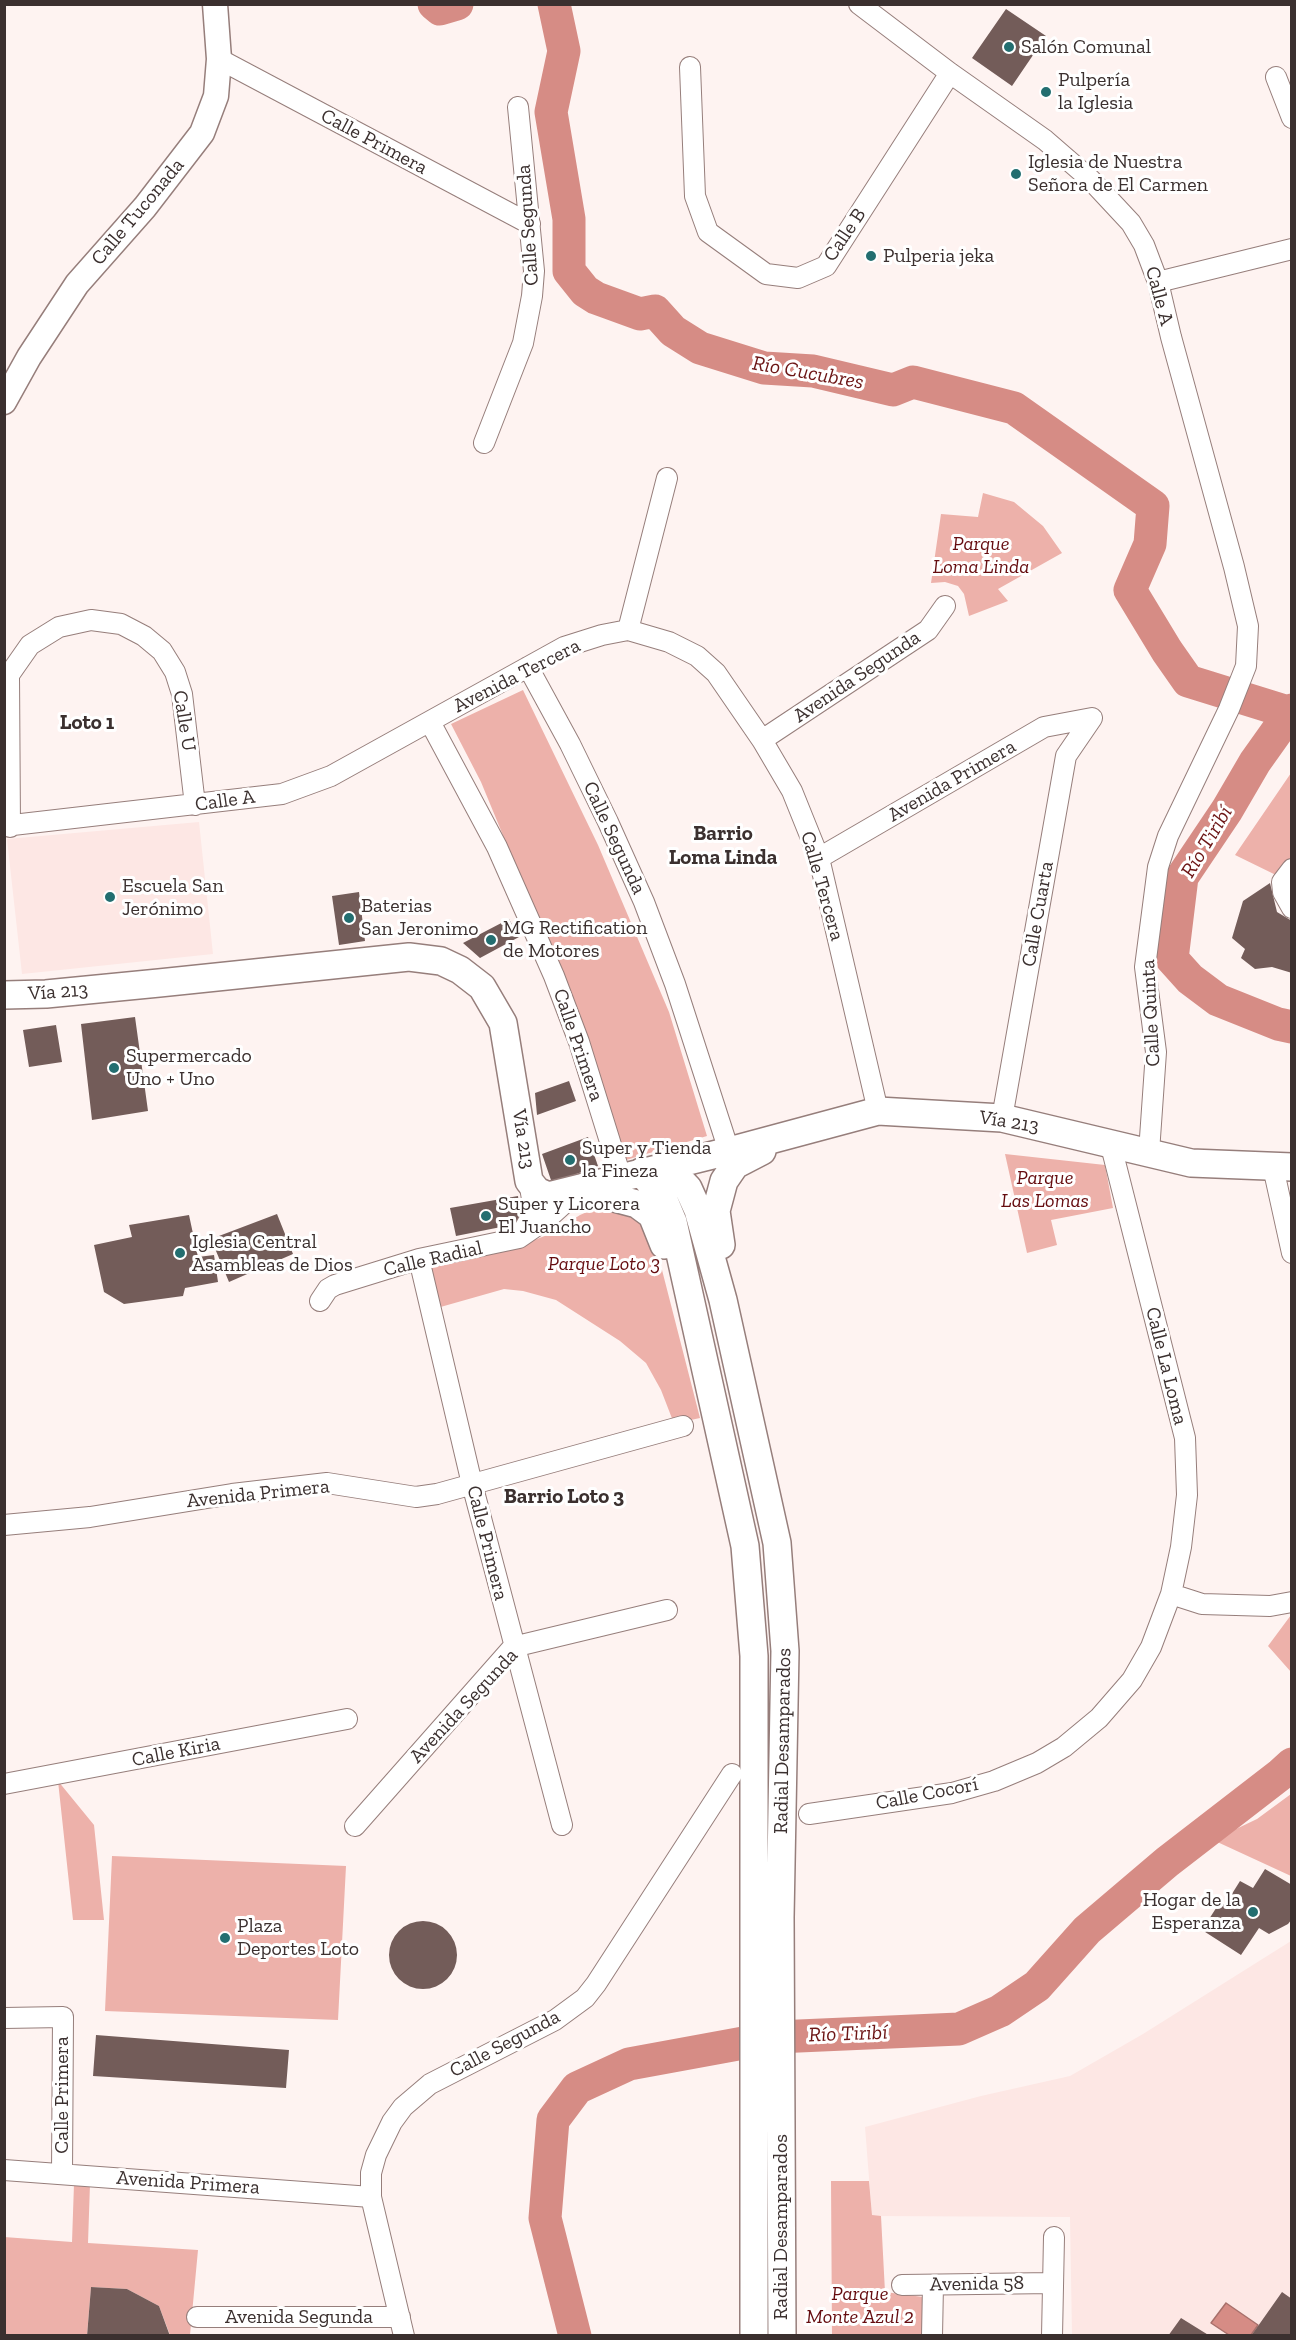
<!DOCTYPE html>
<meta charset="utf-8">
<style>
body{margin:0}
#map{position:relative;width:1296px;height:2340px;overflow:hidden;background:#fef3f1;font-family:"Zilla Slab",serif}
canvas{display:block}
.frame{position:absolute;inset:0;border:6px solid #3b302f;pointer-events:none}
</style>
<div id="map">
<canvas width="1296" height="2340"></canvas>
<div class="frame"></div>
</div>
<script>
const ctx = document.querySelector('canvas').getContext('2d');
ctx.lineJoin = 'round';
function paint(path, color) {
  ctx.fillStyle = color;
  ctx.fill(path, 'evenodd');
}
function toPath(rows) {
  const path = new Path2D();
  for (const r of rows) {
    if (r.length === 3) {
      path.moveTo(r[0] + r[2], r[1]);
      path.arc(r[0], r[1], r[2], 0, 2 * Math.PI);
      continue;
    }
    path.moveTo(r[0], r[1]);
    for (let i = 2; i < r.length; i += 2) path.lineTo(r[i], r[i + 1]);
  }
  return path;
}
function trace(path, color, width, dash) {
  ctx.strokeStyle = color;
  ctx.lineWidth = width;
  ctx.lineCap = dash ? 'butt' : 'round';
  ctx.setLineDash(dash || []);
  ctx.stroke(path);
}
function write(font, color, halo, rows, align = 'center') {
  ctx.font = font + ' "Zilla Slab",serif';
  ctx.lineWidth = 6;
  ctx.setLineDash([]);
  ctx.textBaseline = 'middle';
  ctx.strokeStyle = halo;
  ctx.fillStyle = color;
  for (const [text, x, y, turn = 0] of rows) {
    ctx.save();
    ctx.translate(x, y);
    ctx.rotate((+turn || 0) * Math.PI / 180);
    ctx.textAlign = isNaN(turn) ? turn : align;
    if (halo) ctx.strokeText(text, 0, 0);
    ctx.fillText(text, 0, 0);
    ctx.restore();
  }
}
paint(toPath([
 [199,822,213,954,22,974,7,839],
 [1291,1941,1291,2335,1072,2335,1070,2217,872,2216,865,2127,981,2096,1070,2076,1143,2034]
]), '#fde7e4');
paint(toPath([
 [983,493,1014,502,1043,526,1062,553,998,589,1008,601,969,616,964,594,958,586,945,582,931,583,941,514,978,517],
 [523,690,598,845,669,1012,707,1136,626,1160,583,1029,481,782,451,724],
 [1291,773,1291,866,1280,877,1235,855],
 [1005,1154,1105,1165,1113,1208,1051,1220,1057,1245,1027,1253],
 [610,1202,634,1211,652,1231,700,1418,677,1423,673,1421,661,1390,646,1363,620,1341,556,1300,523,1291,504,1289,437,1308,428,1269,434,1262,529,1242,550,1234,580,1215],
 [1291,1615,1291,1672,1268,1646],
 [58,1781,94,1825,104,1920,73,1920],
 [1291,1794,1291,1876,1213,1840,1257,1819],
 [112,1856,346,1866,338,2020,105,2011],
 [831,2181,869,2181,872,2215,881,2216,885,2292,923,2297,922,2335,832,2335],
 [74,2184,90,2184,88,2243,198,2250,190,2335,170,2335,159,2306,127,2289,91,2287,87,2335,5,2335,4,2237,72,2242]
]), '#edb1aa');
const water = toPath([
 [1226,2303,1258,2325,1251,2335,1229,2335,1211,2323,1226,2303]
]);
paint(water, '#d68c85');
trace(water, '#a8706b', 1.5);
trace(toPath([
 [434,4,440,9,457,4],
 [554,4,564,51,551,112,569,219,569,271,585,291,596,298,640,314,655,311,673,331,700,348,764,368,813,371,893,390,913,382,1014,408,1153,506,1150,544,1130,590,1167,651,1188,681,1291,713],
 [1292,710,1255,762,1227,810,1182,877,1172,959,1190,979,1218,1000,1278,1024,1292,1027],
 [575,2336,545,2218,553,2120,577,2088,629,2064,738,2044,776,2037,959,2029,1000,2011,1037,1986,1087,1930,1167,1862,1281,1774,1292,1764]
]), '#d68c85', 33);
paint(toPath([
 [1006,9,1046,36,1012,86,972,58],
 [1270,883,1277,912,1292,921,1292,973,1272,967,1255,969,1241,958,1245,949,1232,938,1243,901],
 [359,892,365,941,339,945,332,896],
 [509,919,519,937,480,958,463,943],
 [135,1017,148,1111,92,1120,81,1024],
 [56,1025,62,1062,29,1067,23,1030],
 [569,1081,576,1101,537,1115,535,1093],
 [588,1137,598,1166,552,1183,542,1154],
 [518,1196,521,1223,456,1236,450,1208],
 [277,1214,293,1254,229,1282,211,1239],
 [189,1215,198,1257,214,1255,218,1282,185,1288,183,1296,124,1304,104,1292,94,1245,132,1237,129,1225],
 [1265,1869,1292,1885,1292,1919,1288,1924,1269,1934,1259,1928,1241,1955,1202,1930,1220,1902,1225,1905,1240,1881,1253,1888],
 [423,1955,34],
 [96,2035,289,2050,286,2088,93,2076],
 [91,2287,127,2289,159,2306,170,2336,87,2336],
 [1282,2292,1292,2299,1292,2336,1251,2336],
 [1181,2318,1210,2336,1168,2336]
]), '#735c59');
const minor = toPath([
 [859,4,950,73,1045,140,1090,179,1131,223,1144,245,1158,282,1171,337,1234,567,1248,626,1246,666,1229,709,1168,836,1158,867,1145,967,1156,1052,1149,1152],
 [219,59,530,224],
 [690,67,695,196,708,232,766,274,798,278,826,266,950,73],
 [1276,77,1292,118],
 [1158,282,1292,249],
 [484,443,523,343,532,296,534,271,518,107],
 [628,630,667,478],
 [528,667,570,744,608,822,644,902,675,984,729,1151],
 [430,722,497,847,554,976,579,1042,621,1177],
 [762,740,928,630,945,606],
 [4,826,282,794,331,776,564,647,602,635,628,630,669,642,697,656,716,673,762,740,792,791,819,858,878,1111],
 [10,827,9,675,30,645,59,627,91,620,121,624,144,636,162,651,175,672,182,694,195,805],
 [819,858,1044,727,1092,718],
 [1292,869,1282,882,1283,892,1292,908],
 [1002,1118,1066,756,1092,718],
 [1273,1167,1292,1253],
 [520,1236,531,1217,533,1205,529,1181],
 [419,1259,472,1484,562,1825],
 [320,1301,328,1289,335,1285,419,1259,519,1238,548,1218,580,1189],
 [4,1525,90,1517,232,1494,327,1483,416,1497,437,1494,683,1426],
 [1171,1594,1202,1604,1270,1606,1292,1602],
 [4,1784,347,1719],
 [809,1814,952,1793,994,1781,1037,1763,1064,1747,1099,1718,1132,1680,1151,1647,1171,1594,1181,1547,1187,1495,1185,1438,1110,1142],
 [355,1826,513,1647,667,1610],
 [4,2018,63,2017,62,2173],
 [4,2170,371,2197],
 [902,2285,1052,2283],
 [197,2317,400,2317],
 [404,2336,371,2197,371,2173,376,2155,392,2122,403,2107,430,2084,555,2020,585,1998,596,1984,732,1774],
 [932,2336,933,2285],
 [1052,2336,1054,2237]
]);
const tertiary = toPath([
 [4,402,29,357,77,284,145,207,202,133,216,96,219,59,215,4]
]);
const secondary = toPath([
 [4,995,46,994,159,983,409,957,441,961,460,970,482,987,503,1023,529,1181,537,1191,548,1196,729,1151,878,1111,1002,1118,1191,1163,1292,1167],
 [667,1166,688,1188,698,1210,723,1300,777,1543,785,1651,780,1917,782,2336],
 [641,1172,663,1198,673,1222,745,1546,754,1656,754,2336],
 [584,1190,637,1204,652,1215,664,1245],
 [721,1245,716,1211,724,1181,735,1165,762,1151]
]);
trace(minor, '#967e7b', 22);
trace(tertiary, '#967e7b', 27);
trace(secondary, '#967e7b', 30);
trace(minor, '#fff', 20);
trace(tertiary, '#fff', 24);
trace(secondary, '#fff', 27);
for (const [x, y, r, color] of [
 [1009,47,6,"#236e70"],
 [1046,92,6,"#236e70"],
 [1016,174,6,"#236e70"],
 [871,256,6,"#236e70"],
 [110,897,6,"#236e70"],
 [349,918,6,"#236e70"],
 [491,940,6,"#236e70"],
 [114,1068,6,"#236e70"],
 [570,1160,6,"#236e70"],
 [486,1216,6,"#236e70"],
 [180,1253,6,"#236e70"],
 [1253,1912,6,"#236e70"],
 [225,1938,6,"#236e70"]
]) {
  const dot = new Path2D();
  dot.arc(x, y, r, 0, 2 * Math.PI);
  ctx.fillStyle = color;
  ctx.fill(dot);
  trace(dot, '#fff', 2);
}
write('20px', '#3b302f', '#fff', [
 ["Salón Comunal",1021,47],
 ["Pulpería",1058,80],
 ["la Iglesia",1058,103],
 ["Iglesia de Nuestra",1028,162],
 ["Señora de El Carmen",1028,185],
 ["Pulperia jeka",883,256],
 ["Escuela San",122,886],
 ["Jerónimo",122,909],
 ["Baterias",361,906],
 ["San Jeronimo",361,929],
 ["MG Rectification",503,928],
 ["de Motores",503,951],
 ["Supermercado",126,1056],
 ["Uno + Uno",126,1079],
 ["Super y Tienda",582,1148],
 ["la Fineza",582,1171],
 ["Super y Licorera",498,1204],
 ["El Juancho",498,1227],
 ["Iglesia Central",192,1242],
 ["Asambleas de Dios",192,1265],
 ["Hogar de la",1241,1900,"right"],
 ["Esperanza",1241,1923,"right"],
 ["Plaza",237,1926],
 ["Deportes Loto",237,1949]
], 'left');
write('20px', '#3b302f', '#fff', [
 ["Calle Primera",374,142,28],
 ["Calle Tuconada",138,212,-50],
 ["Calle Segunda",528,225,-94],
 ["Calle B",845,235,-56],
 ["Calle A",1159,296,75],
 ["Avenida Tercera",517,676,-27],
 ["Avenida Segunda",857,677,-34],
 ["Calle U",184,721,81],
 ["Avenida Primera",952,781,-30],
 ["Calle A",225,801,-8],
 ["Calle Segunda",614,838,65],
 ["Calle Tercera",822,886,74],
 ["Calle Cuarta",1038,914,-80],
 ["Vía 213",58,992,-4],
 ["Calle Quinta",1151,1013,-93],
 ["Calle Primera",578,1045,71],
 ["Vía 213",1009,1122,9],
 ["Vía 213",523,1139,81],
 ["Calle Radial",433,1259,-13],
 ["Calle La Loma",1166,1366,76],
 ["Avenida Primera",258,1494,-6],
 ["Calle Primera",487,1543,76],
 ["Avenida Segunda",464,1706,-47],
 ["Radial Desamparados",783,1741,-89],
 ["Calle Kiria",176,1752,-11],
 ["Calle Cocorí",927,1794,-11],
 ["Calle Segunda",505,2044,-28],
 ["Calle Primera",62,2095,-90],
 ["Avenida Primera",188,2183,4],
 ["Radial Desamparados",781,2227,-90],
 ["Avenida 58",977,2284,-1],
 ["Avenida Segunda",299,2317]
]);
write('italic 20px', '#650c0f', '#fff', [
 ["Parque",981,544],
 ["Loma Linda",981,567],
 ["Parque",1045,1178],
 ["Las Lomas",1045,1201],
 ["Parque Loto 3",604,1264],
 ["Parque",860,2294],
 ["Monte Azul 2",860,2317]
]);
write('italic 21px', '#6c1515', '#fff', [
 ["Río Cucubres",808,373,10],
 ["Río Tiribí",1207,842,-59],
 ["Río Tiribí",848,2034,-2]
]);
write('bold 21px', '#3b302f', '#fff', [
 ["Loto 1",87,723],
 ["Barrio",723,834],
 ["Loma Linda",723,858],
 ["Barrio Loto 3",564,1497]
]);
</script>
